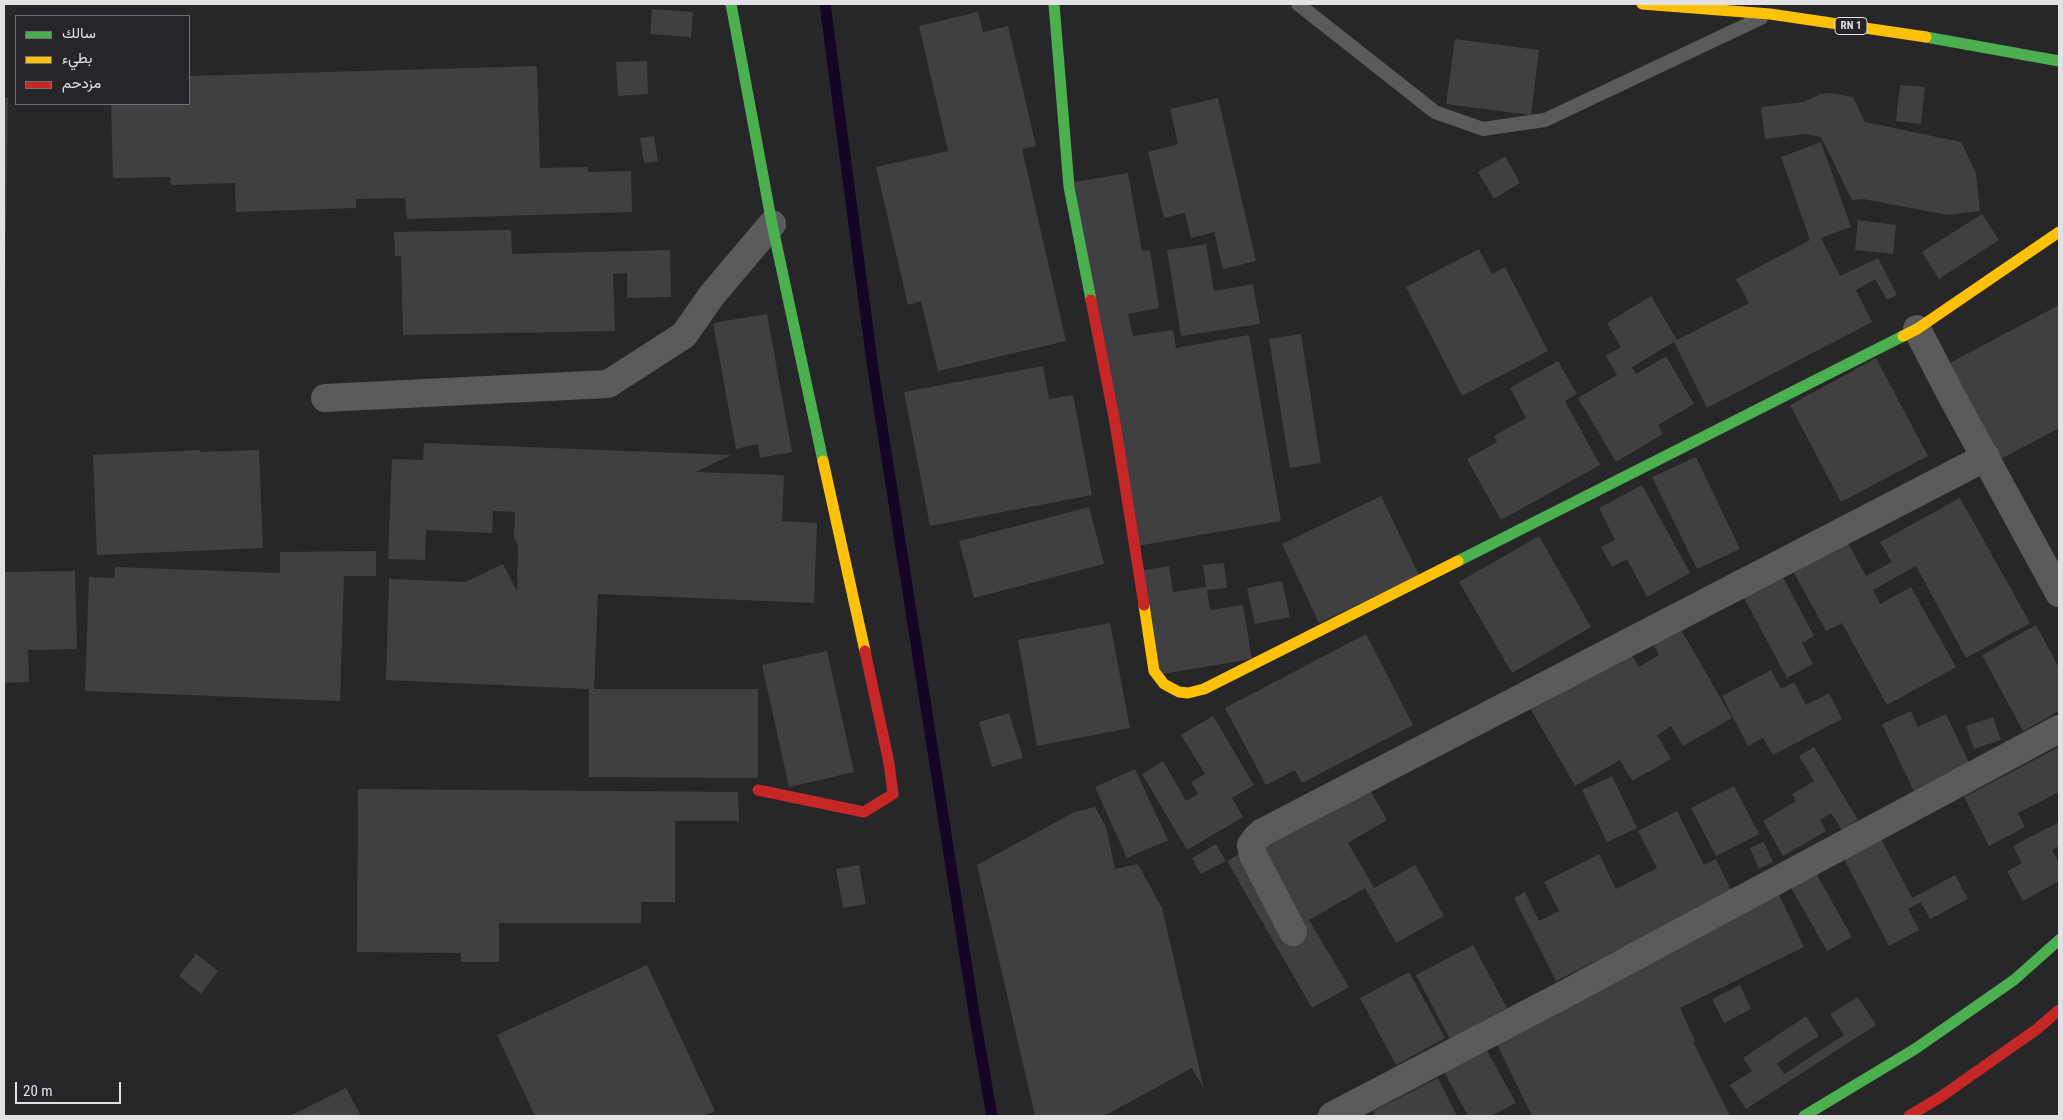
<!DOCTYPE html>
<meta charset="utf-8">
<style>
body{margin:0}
#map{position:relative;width:2063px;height:1120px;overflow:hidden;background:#272629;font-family:"Roboto Condensed",Vazirmatn,sans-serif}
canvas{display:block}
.frame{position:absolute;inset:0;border:5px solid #e2e1e4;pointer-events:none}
.legend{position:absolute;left:15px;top:15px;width:175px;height:90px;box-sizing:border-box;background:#27252a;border:1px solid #727074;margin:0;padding:6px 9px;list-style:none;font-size:15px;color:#e2e1e4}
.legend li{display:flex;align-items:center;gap:10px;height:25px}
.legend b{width:25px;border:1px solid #727074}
.scale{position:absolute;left:15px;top:1082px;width:106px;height:22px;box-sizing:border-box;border:2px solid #e2e1e4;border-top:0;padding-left:6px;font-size:15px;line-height:18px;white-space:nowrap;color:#e2e1e4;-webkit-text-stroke:4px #27252a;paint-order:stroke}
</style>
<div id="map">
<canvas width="2063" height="1120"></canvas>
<div class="frame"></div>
<ul class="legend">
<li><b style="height:6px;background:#4caf50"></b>سالك</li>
<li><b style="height:6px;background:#ffc107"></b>بطيء</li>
<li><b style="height:6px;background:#c62828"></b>مزدحم</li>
</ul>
<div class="scale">20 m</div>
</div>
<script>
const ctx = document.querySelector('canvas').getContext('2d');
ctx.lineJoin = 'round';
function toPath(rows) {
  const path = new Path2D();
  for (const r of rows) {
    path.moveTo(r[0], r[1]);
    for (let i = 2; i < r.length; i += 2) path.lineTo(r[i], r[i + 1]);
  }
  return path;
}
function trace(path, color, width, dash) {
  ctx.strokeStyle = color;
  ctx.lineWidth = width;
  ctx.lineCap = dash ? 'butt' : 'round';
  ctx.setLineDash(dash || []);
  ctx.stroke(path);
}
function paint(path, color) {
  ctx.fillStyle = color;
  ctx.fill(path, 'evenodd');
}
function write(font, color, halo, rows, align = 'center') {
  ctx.font = font + ' "Roboto Condensed",sans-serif';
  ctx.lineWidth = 4.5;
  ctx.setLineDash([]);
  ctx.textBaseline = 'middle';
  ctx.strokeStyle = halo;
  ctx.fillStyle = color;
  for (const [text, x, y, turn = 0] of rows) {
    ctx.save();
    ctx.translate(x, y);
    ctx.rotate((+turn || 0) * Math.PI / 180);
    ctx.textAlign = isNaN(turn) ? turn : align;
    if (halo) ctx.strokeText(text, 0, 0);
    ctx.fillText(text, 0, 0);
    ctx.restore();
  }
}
trace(toPath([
 [825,4,873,369,974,1013,992,1116]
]), '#140524', 11);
paint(toPath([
 [652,9,693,12,691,37,650,34],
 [978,12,983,32,1008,26,1036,146,1022,149,1066,341,938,371,921,301,908,305,876,167,948,151,919,26],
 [1455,39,1539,50,1531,115,1446,104],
 [647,61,648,94,618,96,616,62],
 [537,66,540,168,588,167,588,172,631,171,632,212,407,219,405,198,356,199,356,208,236,212,235,183,171,185,170,177,113,178,111,104,189,104,189,76],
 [1900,85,1925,87,1921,124,1896,121],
 [1830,93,1853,97,1865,122,1961,142,1976,173,1980,211,1948,215,1863,199,1852,200,1821,137,1806,134,1765,139,1761,107,1804,102,1820,94],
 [4,98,8,98,5,296,4,296],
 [1218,98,1256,261,1223,269,1214,232,1191,238,1185,213,1164,218,1148,152,1178,144,1170,109],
 [654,136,658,161,644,163,640,138],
 [1821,142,1851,227,1821,238,1840,276,1878,258,1897,295,1887,300,1875,279,1856,290,1872,322,1707,408,1674,342,1632,367,1636,374,1666,356,1694,404,1658,425,1663,434,1616,462,1578,398,1617,375,1606,356,1621,347,1607,323,1651,296,1677,340,1749,303,1736,279,1810,240,1781,157],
 [1505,156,1520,183,1494,199,1478,172],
 [1128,173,1142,251,1150,250,1159,308,1128,314,1133,336,1173,330,1176,348,1249,335,1281,521,1137,546,1074,182],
 [1982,214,1999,240,1939,279,1922,252],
 [1858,220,1896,225,1893,254,1855,250],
 [511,230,512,254,670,250,671,297,627,298,627,273,613,274,615,331,403,335,401,256,395,256,394,232],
 [1206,244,1214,291,1253,284,1260,324,1181,336,1167,250],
 [1479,249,1492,274,1505,267,1548,351,1462,396,1406,287],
 [2059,305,2059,428,1995,462,1944,366],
 [767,314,792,452,760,458,758,444,736,449,713,323],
 [1301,334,1321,463,1290,468,1269,339],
 [1876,358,1928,456,1841,502,1790,405],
 [1558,361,1577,394,1565,401,1600,465,1501,520,1467,459,1497,442,1494,436,1526,418,1510,388],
 [1043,366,1049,399,1073,395,1092,495,930,526,904,392],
 [424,443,731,455,696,472,784,475,782,521,817,523,814,603,598,594,594,689,758,689,758,778,589,777,589,689,386,680,389,579,465,582,503,564,517,591,518,545,514,537,515,512,493,511,492,533,426,530,425,560,388,559,392,459,423,460],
 [200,450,200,452,259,450,263,548,97,555,93,455],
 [1696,457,1740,549,1697,569,1652,477],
 [1642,485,1690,573,1647,597,1627,559,1612,567,1601,547,1615,540,1599,508],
 [1381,496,1419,575,1319,623,1282,544],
 [1960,498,2030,623,1966,658,1916,566,1873,590,1880,604,1911,587,1956,667,1887,705,1842,623,1826,631,1789,564,1843,534,1866,576,1892,562,1880,542],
 [1089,507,1104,564,974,598,959,541],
 [1539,536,1591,627,1512,673,1459,582],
 [376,551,376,576,344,576,340,701,85,691,89,577,114,578,115,567,280,573,280,552],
 [1224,563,1227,588,1207,590,1210,610,1243,605,1252,659,1156,675,1139,571,1169,566,1173,592,1206,587,1203,565],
 [1776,564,1814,636,1802,643,1813,664,1787,678,1737,585],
 [75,571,77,649,28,650,29,682,4,683,4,572],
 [1282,581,1290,617,1255,624,1247,588],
 [1676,621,1732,718,1683,746,1671,726,1657,735,1671,759,1632,781,1620,760,1575,786,1526,701,1625,644,1639,667,1659,655,1649,636],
 [1110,623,1130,728,1037,746,1018,640],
 [2036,625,2059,668,2059,711,2023,731,1982,655],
 [1366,634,1413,725,1302,783,1295,770,1266,785,1225,708],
 [827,651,854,772,789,787,762,665],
 [1771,670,1781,689,1794,682,1806,705,1829,693,1842,719,1773,755,1763,738,1748,746,1722,696],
 [1911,711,1918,727,1946,714,1971,767,1915,794,1882,724],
 [1009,713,1023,758,992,767,979,722],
 [1213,716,1254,785,1232,798,1243,817,1187,850,1142,774,1163,761,1186,801,1198,794,1191,782,1205,774,1181,735],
 [1993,717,2001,740,1974,749,1966,726],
 [1814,747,1858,820,1842,830,1831,813,1820,820,1826,831,1783,856,1763,821,1796,801,1792,794,1814,781,1799,756],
 [2059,747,2059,792,2018,813,2025,827,1989,846,1964,797],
 [1135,769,1168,840,1127,858,1095,787],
 [1612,776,1637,828,1607,842,1582,790],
 [1365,781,1387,820,1348,843,1374,888,1415,865,1444,916,1396,943,1365,888,1309,920,1349,987,1312,1008,1227,861],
 [1734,786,1759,834,1716,856,1691,808],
 [358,789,738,792,739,821,675,821,675,902,641,902,641,923,499,923,499,962,461,962,461,953,357,952],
 [1095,807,1106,827,1115,869,1138,864,1162,908,1204,1089,1192,1068,1104,1116,1035,1116,977,865,1074,812],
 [1677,811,1704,865,1716,859,1732,892,1556,981,1514,898,1525,892,1539,921,1559,911,1544,882,1599,854,1616,889,1657,868,1638,831],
 [2059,822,2059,846,2052,850,2059,863,2059,881,2023,901,2007,871,2022,863,2013,846],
 [1880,837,1912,898,1955,875,1968,899,1930,919,1921,902,1908,909,1919,930,1889,946,1843,857],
 [1764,842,1773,862,1759,869,1750,848],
 [1216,844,1226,861,1201,874,1192,858],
 [859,865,866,904,843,908,836,869],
 [1814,870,1852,937,1827,951,1789,884],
 [1779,895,1804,947,1680,1008,1695,1041,1693,1042,1730,1116,1532,1116,1493,1036],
 [1473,945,1507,1008,1450,1039,1416,975],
 [196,954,218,971,201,994,179,976],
 [647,965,715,1111,703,1116,535,1116,497,1035],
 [1409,972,1445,1038,1396,1065,1360,998],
 [1740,985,1751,1009,1724,1023,1712,999],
 [1858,997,1876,1025,1746,1109,1730,1085,1752,1071,1743,1058,1806,1016,1819,1036,1777,1063,1784,1074,1844,1035,1830,1014],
 [1485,1047,1516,1103,1491,1116,1468,1116,1443,1070],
 [1438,1078,1457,1116,1370,1116,1375,1114,1373,1111],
 [346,1088,361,1116,290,1116]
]), '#403f41');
trace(toPath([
 [1298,4,1435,112,1483,129,1545,120,1761,18]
]), '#5b5b5b', 14);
trace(toPath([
 [1917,329,1950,393,2059,593],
 [325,398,608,384,684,335,712,295,772,224],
 [1293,932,1253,855,1251,845,1256,838,1263,832,1986,457],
 [1332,1116,1567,993,2059,729]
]), '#5b5b5b', 28);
trace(toPath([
 [731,4,772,224,823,461],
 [1054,4,1069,187,1091,300],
 [1926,37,2059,61],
 [1458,561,1903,336],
 [1804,1116,1915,1049,2014,980,2059,940]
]), '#4caf50', 11);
trace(toPath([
 [1642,4,1770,14,1926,37],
 [1903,336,1917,329,2059,232],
 [823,461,865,651],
 [1144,605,1154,671,1164,684,1179,692,1188,693,1204,689,1458,561]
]), '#ffc107', 11);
trace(toPath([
 [1091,300,1115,423,1144,605],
 [758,790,864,812,893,794,889,763,865,651],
 [1909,1116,1942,1096,2037,1029,2059,1010]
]), '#c62828', 11);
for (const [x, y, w] of [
 [1851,26,32]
]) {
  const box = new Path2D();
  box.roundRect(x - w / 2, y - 8.5, w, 17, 4);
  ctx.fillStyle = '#27252a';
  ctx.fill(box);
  trace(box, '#e2e1e4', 1);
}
write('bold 11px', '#e2e1e4', null, [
 ["RN 1",1851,26]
]);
</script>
